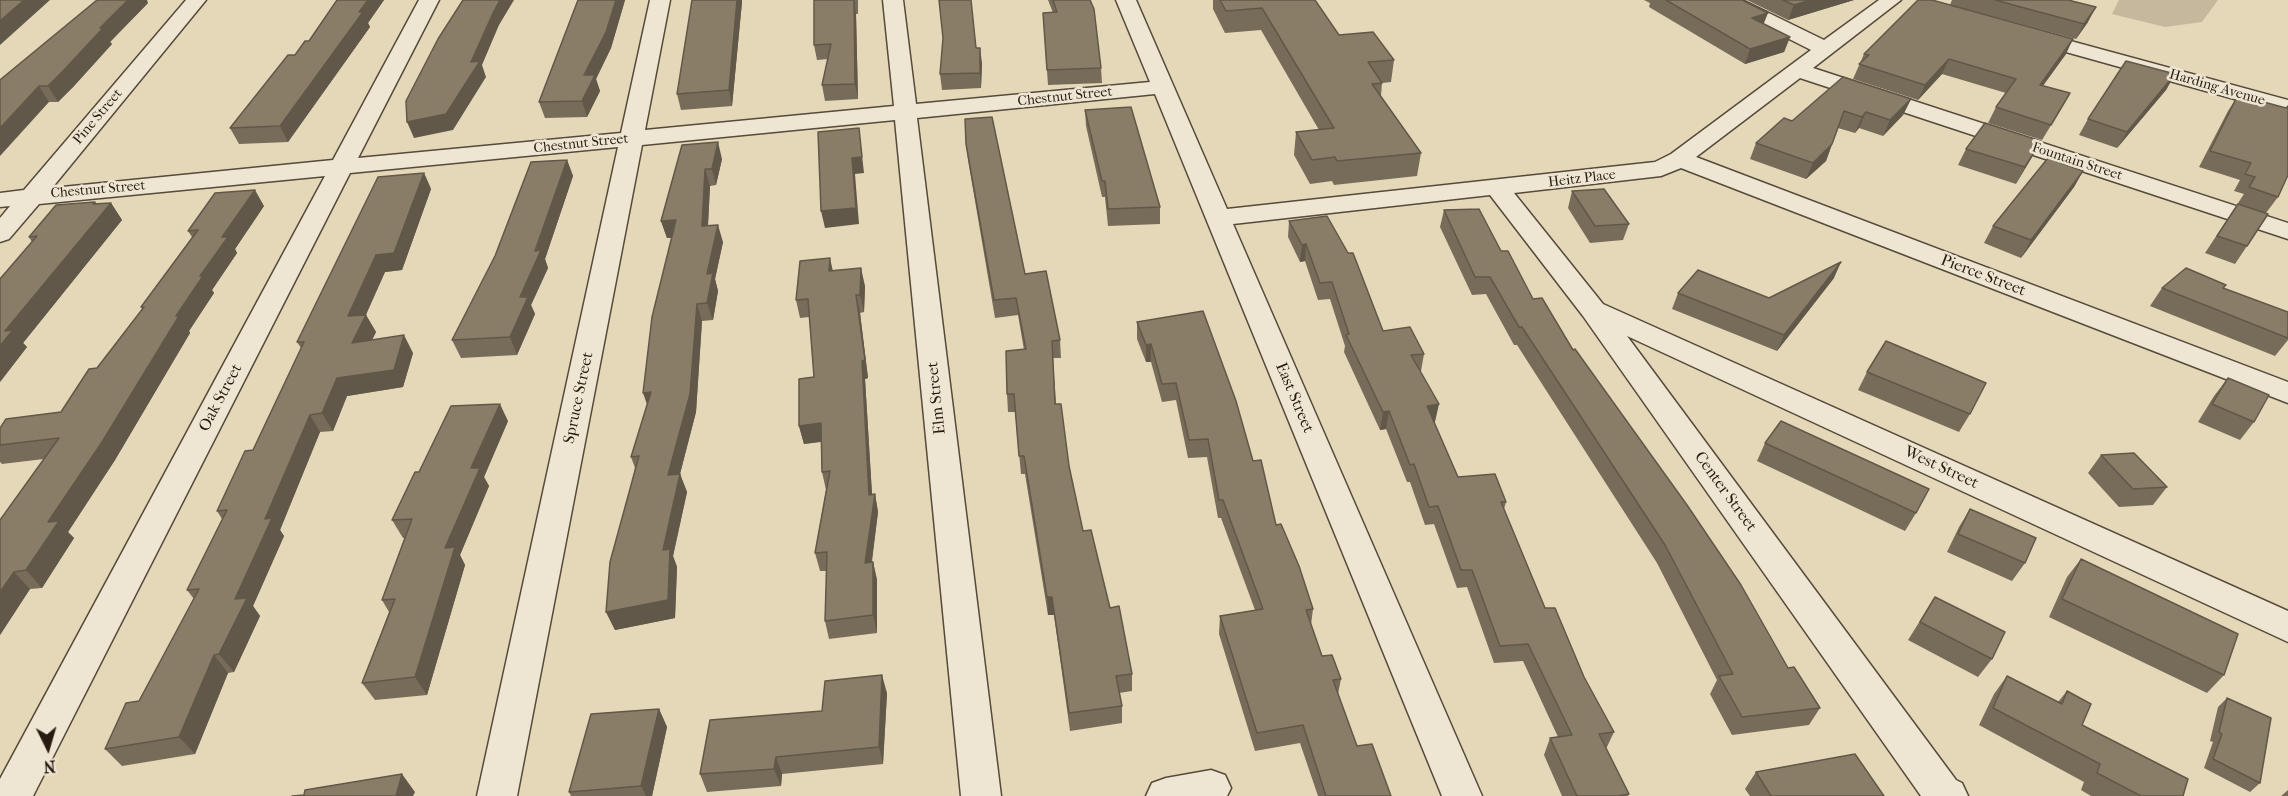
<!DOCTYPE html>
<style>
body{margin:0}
#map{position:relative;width:2288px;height:796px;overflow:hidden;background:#e5d8b9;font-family:"IM FELL French Canon",serif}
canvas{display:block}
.north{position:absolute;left:18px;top:718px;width:60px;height:60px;-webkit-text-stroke:4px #eee6d2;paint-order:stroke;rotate:175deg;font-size:16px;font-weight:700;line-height:24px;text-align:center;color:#271b11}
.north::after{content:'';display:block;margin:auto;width:21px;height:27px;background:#271b11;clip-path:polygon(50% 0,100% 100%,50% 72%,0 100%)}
</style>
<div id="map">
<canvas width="2288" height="796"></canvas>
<div class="north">N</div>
</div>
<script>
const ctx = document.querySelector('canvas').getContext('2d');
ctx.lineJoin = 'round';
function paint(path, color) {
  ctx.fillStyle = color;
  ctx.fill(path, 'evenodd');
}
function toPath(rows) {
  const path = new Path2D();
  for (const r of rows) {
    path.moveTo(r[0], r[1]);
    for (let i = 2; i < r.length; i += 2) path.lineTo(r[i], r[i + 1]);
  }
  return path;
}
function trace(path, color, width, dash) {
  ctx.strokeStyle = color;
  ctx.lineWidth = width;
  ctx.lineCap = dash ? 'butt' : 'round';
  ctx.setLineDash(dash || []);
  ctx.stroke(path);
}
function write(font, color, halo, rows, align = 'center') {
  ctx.font = font + ' "IM FELL French Canon",serif';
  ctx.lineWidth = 5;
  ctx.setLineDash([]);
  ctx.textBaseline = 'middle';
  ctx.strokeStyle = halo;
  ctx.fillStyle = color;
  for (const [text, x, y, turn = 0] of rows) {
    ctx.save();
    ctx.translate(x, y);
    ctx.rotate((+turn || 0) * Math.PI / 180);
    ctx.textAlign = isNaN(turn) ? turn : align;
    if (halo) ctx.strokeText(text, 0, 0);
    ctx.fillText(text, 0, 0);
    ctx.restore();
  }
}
paint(toPath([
 [2119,0,2218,0,2202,22,2165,27,2112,14]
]), '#c5b89c');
const street = toPath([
 [186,0,206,0,52,188,333,160,419,0,439,0,358,158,621,133,650,0,670,0,645,130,894,106,883,0,903,0,916,104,1150,82,1116,0,1136,0,1227,209,1655,162,1671,154,1811,50,1720,4,1717,0,1742,0,1824,40,1879,0,1901,0,1813,68,2288,223,2288,239,1800,78,1696,157,2288,382,2288,403,1681,168,1661,176,1514,193,1603,304,2288,611,2288,642,1627,336,1956,780,1962,783,1968,796,1921,796,1583,316,1490,195,1233,224,1482,796,1442,796,1155,94,917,118,1001,796,961,796,895,120,642,145,517,796,477,796,618,147,350,173,33,796,0,796,0,779,325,176,39,204,9,239,0,242,0,218,10,206,0,207,0,193,24,190,186,0],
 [2030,30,2288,100,2288,114,2023,40,2020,36,2023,32,2030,30],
 [1211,770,1225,775,1231,788,1227,796,1146,796,1152,783,1166,778,1211,770]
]);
trace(street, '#564a3b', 3);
paint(street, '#eee6d2');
paint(toPath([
 [337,0,384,0,368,23,370,27,288,142,239,144,230,128,295,55,309,41],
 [578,0,625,0,611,48,596,79,600,91,587,117,545,118,539,102],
 [814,0,858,0,858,14,856,14,858,99,825,101,822,85,828,59,817,60,814,45],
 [1048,0,1090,0,1101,68,1102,83,1048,85,1043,13,1053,13],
 [1213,0,1315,0,1339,35,1394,60,1391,82,1382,83,1381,96,1421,153,1417,176,1334,185,1332,181,1310,184,1294,155,1296,132,1319,130,1261,30,1225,33,1213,9],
 [1644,0,1742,0,1764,24,1790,37,1784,52,1745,64,1649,7,1650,3],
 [1747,0,1854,0,1788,20],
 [1952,0,2068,0,2088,22,2076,39,1950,5],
 [742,2,732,106,681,110,677,94],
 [148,3,110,42,112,44,74,86,58,102,49,102,0,80],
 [1864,54,2066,54,2043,86,2061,109,2042,140,1988,123,1996,107,2006,93,1942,74,1918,100,1853,79],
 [982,63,981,88,942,90,940,74],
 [2175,74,2166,90,2117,148,2079,135,2088,119],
 [2238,95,2278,197,2266,213,2247,246,2235,264,2205,253,2244,194,2234,191,2240,180,2199,167,2228,111],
 [1911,99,1903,115,1883,136,1859,128,1855,133,1838,128,1826,161,1806,179,1750,159,1756,143,1792,121],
 [1085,110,1160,207,1160,224,1108,226,1105,197,1102,197,1086,126],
 [2041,141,2016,184,1958,165,1966,149],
 [966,144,1025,274,1060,340,1061,358,1053,358,1056,404,1083,531,1132,674,1132,691,1119,693,1122,706,1122,723,1070,731,1054,615,1048,615,1025,474,1021,474,1015,412,1008,412,1007,394,1024,350,1018,315,995,318,968,160],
 [682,145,722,159,716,185,710,186,708,226,723,242,715,279,718,291,713,320,702,321,696,412,680,474,687,492,673,556,677,567,675,618,615,630,606,612,635,468,631,457,647,405,672,238,667,238,661,221],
 [567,160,573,176,545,259,548,268,531,305,535,314,517,355,461,358,452,340],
 [2083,171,2074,187,2021,258,1984,243,1993,226],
 [424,173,431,189,402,270,385,272,366,315,376,332,372,340,413,353,403,387,347,396,333,431,320,432,280,530,284,536,253,606,260,616,234,672,228,673,195,754,122,766,105,749,139,701,194,599,187,590,222,519,217,511,253,450,301,348,297,342],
 [1572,191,1629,224,1623,240,1590,243,1568,208],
 [95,202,97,204,111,203,122,220,23,343,27,347,0,382,32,242,29,237],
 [264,206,235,249,237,253,212,290,214,293,189,331,190,333,115,460,68,532,74,538,42,588,30,589,0,635,0,520,44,459,2,464,0,462,0,445,61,412,97,368,142,309,141,307,192,237,188,231],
 [1444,210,1501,251,1533,299,1573,350,1788,668,1820,708,1809,725,1732,735,1710,694,1717,680,1657,563,1517,345,1514,345,1486,294,1472,295,1440,227],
 [1289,221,1383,331,1424,354,1421,371,1420,371,1435,422,1434,422,1458,477,1506,502,1504,509,1545,608,1614,732,1606,749,1629,794,1628,796,1562,796,1544,755,1550,738,1558,737,1523,661,1494,663,1467,587,1457,588,1434,524,1425,525,1410,482,1407,482,1386,429,1380,430,1344,352,1345,346,1330,299,1318,300,1305,261,1300,262,1288,237],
 [833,271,865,286,864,312,860,313,868,378,865,379,872,495,875,494,878,512,872,562,873,562,877,580,877,633,829,639,825,621,827,571,820,571,815,553,826,490,822,472,821,442,804,444,799,426,814,377,809,317,800,318,796,300],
 [1834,278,1777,351,1672,309,1678,293,1769,298],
 [2162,288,2288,312,2288,340,2275,356,2150,306],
 [1137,322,1253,461,1276,525,1313,609,1311,625,1322,656,1341,679,1338,694,1357,746,1391,796,1318,796,1300,743,1255,751,1219,634,1220,616,1255,610,1221,518,1218,518,1207,457,1188,458,1176,400,1162,402,1151,362,1146,362,1137,339],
 [1867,372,1970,414,1959,432,1858,390],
 [2228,378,2254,422,2240,440,2198,422,2214,396],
 [508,421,484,477,489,486,460,555,465,565,427,695,375,700,362,683,389,612,382,600,405,538,403,538,392,520,419,472],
 [1765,443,1916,513,1905,531,1757,461],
 [2101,455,2167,487,2153,505,2119,507,2088,473],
 [1970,509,2025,563,2012,581,1947,552,1959,527],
 [2081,559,2224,675,2207,693,2049,617,2067,577],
 [1935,597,1992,659,1978,677,1908,640],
 [2007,676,2058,702,2067,691,2082,725,2183,796,2091,796,2081,790,2084,782,1979,725,1994,694],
 [887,693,883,764,782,774,781,786,707,792,700,774,822,711],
 [2227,698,2260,783,2250,792,2204,768,2213,742,2210,741,2218,707],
 [659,709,667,727,652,796,571,796,569,792],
 [1756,772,1884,796,1750,796,1745,789],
 [2288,790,2288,796,2281,796]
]), '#776c59');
paint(toPath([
 [24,0,50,0,0,45,0,21],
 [128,0,147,0,148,3,110,42,112,44,74,86,58,102,48,86,100,28],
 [368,0,384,0,368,23,370,27,288,142,280,126],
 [500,0,514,0,499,25,482,65,486,77,453,130,414,138,407,122,471,62,494,11],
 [616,0,625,0,611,48,596,79,600,91,587,117,582,101,584,75],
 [737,0,742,0,742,2,732,106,729,90],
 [854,0,856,14,858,99,855,84],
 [1811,0,1854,0,1788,20,1794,5],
 [2096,7,2088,22,2076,39,2084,24],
 [1768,13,1762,28,1752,18],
 [1790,37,1784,52,1745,64,1750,49],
 [2073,39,2066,54,2032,100,2040,85],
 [980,48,982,63,981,88,980,73],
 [1949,59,1942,74,1918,100,1925,85],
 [2175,74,2166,90,2117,148,2127,132],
 [39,86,49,102,0,156,0,128],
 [1911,99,1903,115,1883,136,1890,120],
 [1866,112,1859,128,1855,133,1862,117],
 [859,128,864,173,855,174,859,224,825,228,821,211,852,158],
 [2041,141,2032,157,2016,184,2025,167],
 [718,142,722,159,716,185,712,169],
 [1832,144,1826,161,1806,179,1813,163],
 [567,160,573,176,545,259,548,268,531,305,535,314,517,355,510,337,520,297],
 [705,169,710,186,707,243,702,226],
 [2083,171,2074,187,2021,258,2031,240],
 [424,173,431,189,402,270,385,272,361,325,366,315,376,332,362,360,352,343,348,316,376,255],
 [255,190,264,206,235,249,237,253,212,290,214,293,189,331,190,333,115,460,68,532,74,538,42,588,26,570,48,522,176,316,222,237],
 [95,202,102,213,111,203,122,220,23,343,27,347,0,382,0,346,5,331],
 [676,220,681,237,667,238,661,221],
 [718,225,723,242,715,279,718,291,713,320,707,303,707,274],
 [1306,244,1305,261,1300,262,1302,245],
 [830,258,834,276,829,271],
 [1841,262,1834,278,1777,351,1784,335],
 [861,268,865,286,864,312,860,295],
 [856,295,860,313,868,378,865,379,873,510,875,494,878,512,869,581,865,563],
 [697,304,702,321,696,412,675,493,668,475],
 [404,335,413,353,403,387,347,396,333,431,322,413,337,378],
 [1151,344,1151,362,1146,362,1146,345],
 [651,392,649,410,643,393],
 [500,404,508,421,484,477,489,486,460,555,465,565,427,695,415,677,445,548,471,468],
 [1439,404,1435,422,1423,423,1427,406],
 [1389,411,1386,429,1380,430,1383,412],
 [310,415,320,432,280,530,284,536,253,606,260,616,234,672,219,654,235,599,265,519],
 [821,423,825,441,804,444,799,426],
 [680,474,687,492,673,556,677,567,675,618,615,630,606,612,663,550],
 [873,562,877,580,877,633,873,615],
 [14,572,30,589,0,635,0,592],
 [1047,597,1052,597,1054,615,1048,615],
 [214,655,228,673,195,754,179,737],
 [882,675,887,693,883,764,879,747],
 [659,709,667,727,652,796,646,796,641,786],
 [776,757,782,774,781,786,774,769],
 [402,774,415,792,413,796,396,796]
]), '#615849');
const building = toPath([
 [0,0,24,0,0,21,0,0],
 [97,0,128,0,100,28,103,28,64,70,48,86,39,86,0,128,0,80,97,0],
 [337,0,368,0,359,12,363,12,280,126,230,128,288,55,295,55,305,41,309,41,337,0],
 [463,0,500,0,494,11,471,62,480,61,446,114,407,122,406,101,438,39,463,0],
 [578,0,616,0,606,32,584,75,595,75,582,101,539,102,578,0],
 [692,0,737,0,729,90,677,94,692,0],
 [814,0,854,0,855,84,822,85,831,44,814,45,814,0],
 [939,0,971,0,976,48,980,48,980,73,940,74,943,38,939,0],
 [1053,0,1090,0,1094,9,1101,68,1047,70,1043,13,1057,12,1053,0],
 [1220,0,1315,0,1339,35,1373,32,1394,60,1368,62,1382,83,1372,84,1421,153,1337,161,1335,157,1312,160,1296,132,1334,128,1262,8,1226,11,1220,0],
 [1666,0,1742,0,1768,13,1752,18,1790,37,1750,49,1666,0],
 [1783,0,1811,0,1794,5,1783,0],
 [1918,0,1932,0,2073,39,2040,85,2070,93,2051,125,1996,107,2016,79,1949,59,1925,85,1859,64,1869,55,1864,54,1918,0],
 [1995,0,2068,0,2096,7,2084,24,1995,0],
 [2126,61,2175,74,2127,132,2088,119,2126,61],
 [1843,77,1911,99,1890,120,1866,112,1862,117,1844,111,1832,144,1813,163,1756,143,1784,118,1792,121,1843,77],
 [2238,95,2286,108,2288,106,2288,175,2278,197,2249,187,2255,177,2245,174,2251,163,2210,151,2238,95],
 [1131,107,1160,207,1108,209,1105,181,1102,181,1085,110,1131,107],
 [992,117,1025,274,1046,271,1060,340,1052,341,1055,404,1061,404,1069,466,1083,531,1091,530,1110,608,1119,606,1132,674,1116,676,1122,706,1069,713,1052,597,1047,597,1024,456,1019,456,1014,394,1007,394,1006,351,1026,349,1016,298,994,300,966,144,965,119,992,117],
 [1985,123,2041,141,2025,167,1966,149,1985,123],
 [859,128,862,157,852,158,856,208,821,211,818,132,859,128],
 [718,142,712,169,705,169,702,226,718,225,707,274,713,273,707,303,697,304,690,394,668,475,680,474,663,550,670,549,668,600,606,612,610,562,639,456,631,457,651,392,643,393,652,317,676,220,661,221,682,145,718,142],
 [2048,158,2083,171,2031,240,1993,226,2048,158],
 [567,160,535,251,541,250,520,297,528,297,510,337,452,340,495,256,531,162,567,160],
 [424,173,394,253,376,255,348,316,366,315,352,343,404,335,394,370,337,378,322,413,310,415,265,519,272,518,235,599,247,598,219,654,214,655,179,737,105,749,126,703,139,701,199,589,187,590,227,510,217,511,245,451,253,450,304,342,297,342,378,177,424,173],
 [1604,189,1629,224,1595,226,1572,191,1604,189],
 [255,190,222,237,228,237,200,276,203,276,176,316,179,316,102,442,48,522,59,521,26,570,14,572,0,592,0,520,59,438,0,445,0,428,6,419,61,412,89,369,97,368,144,307,141,307,198,230,188,231,215,193,255,190],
 [95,202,93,204,111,203,5,331,13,330,0,346,0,279,37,236,29,237,56,205,95,202],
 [2238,204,2268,214,2247,246,2217,236,2238,204],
 [1479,209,1501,251,1508,251,1533,299,1542,298,1573,350,1575,349,1687,505,1741,585,1788,668,1794,667,1820,708,1742,717,1719,676,1733,674,1665,545,1522,327,1519,327,1490,277,1475,277,1444,210,1479,209],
 [1327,216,1348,253,1353,253,1383,331,1410,327,1424,354,1411,355,1439,404,1427,406,1458,477,1495,474,1506,502,1501,502,1545,608,1555,608,1584,677,1614,732,1599,734,1629,794,1617,796,1577,796,1550,738,1572,735,1528,644,1500,646,1472,570,1461,570,1438,506,1429,507,1414,464,1410,465,1389,411,1383,412,1346,335,1349,334,1332,282,1320,283,1306,244,1302,245,1289,221,1327,216],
 [830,258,829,271,861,268,860,295,856,295,865,360,862,361,869,495,875,494,865,563,873,562,873,615,825,621,827,552,815,553,830,471,822,472,821,423,799,426,799,379,814,377,808,299,796,300,800,261,830,258],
 [1841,262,1784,335,1678,293,1698,270,1769,298,1841,262],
 [2186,268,2226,285,2223,288,2288,312,2288,338,2162,288,2186,268],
 [1203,311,1236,401,1253,461,1261,460,1276,525,1281,524,1299,566,1313,609,1306,610,1322,656,1332,655,1341,679,1333,680,1357,746,1372,744,1391,796,1326,796,1303,725,1257,733,1220,616,1263,609,1223,500,1219,500,1208,439,1189,440,1176,383,1162,384,1151,344,1146,345,1137,322,1203,311],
 [1886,341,1986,383,1970,414,1867,372,1886,341],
 [2228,378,2269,395,2254,422,2212,404,2228,378],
 [500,404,471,468,480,468,445,548,455,547,415,677,362,683,395,599,382,600,412,519,392,520,415,472,419,472,451,406,500,404],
 [1781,421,1929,489,1916,513,1765,443,1781,421],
 [2134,453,2167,487,2133,489,2101,455,2134,453],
 [1970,509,2036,538,2025,563,1958,534,1970,509],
 [2081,559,2238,634,2224,675,2062,599,2081,559],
 [1935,597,2005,632,1992,659,1920,622,1935,597],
 [882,675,879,747,776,757,774,769,700,774,710,720,822,711,825,681,882,675],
 [2007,676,2062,704,2067,691,2091,704,2082,725,2188,779,2183,796,2141,796,2097,773,2100,764,1993,708,2007,676],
 [2227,698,2271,718,2260,783,2213,759,2222,734,2219,732,2227,698],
 [659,709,641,786,569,792,591,714,659,709],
 [1855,754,1884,796,1771,796,1756,772,1855,754],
 [402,774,396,796,292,796,304,795,305,790,402,774]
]);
paint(building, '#8a7d68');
trace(building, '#615849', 1.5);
write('14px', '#271b11', '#eee6d2', [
 ["Harding Avenue",2217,88,16],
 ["Chestnut Street",1065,97,-6],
 ["Pine Street",98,117,-50],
 ["Chestnut Street",581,144,-6],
 ["Fountain Street",2077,162,18],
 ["Heitz Place",1582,179,-7],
 ["Chestnut Street",98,190,-5]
]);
write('16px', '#271b11', '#eee6d2', [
 ["Pierce Street",1983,276,21],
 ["Oak Street",221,398,-62],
 ["Spruce Street",579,398,-78],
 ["Elm Street",937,398,-96],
 ["East Street",1294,398,67],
 ["West Street",1941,468,25],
 ["Center Street",1725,492,54]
]);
</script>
